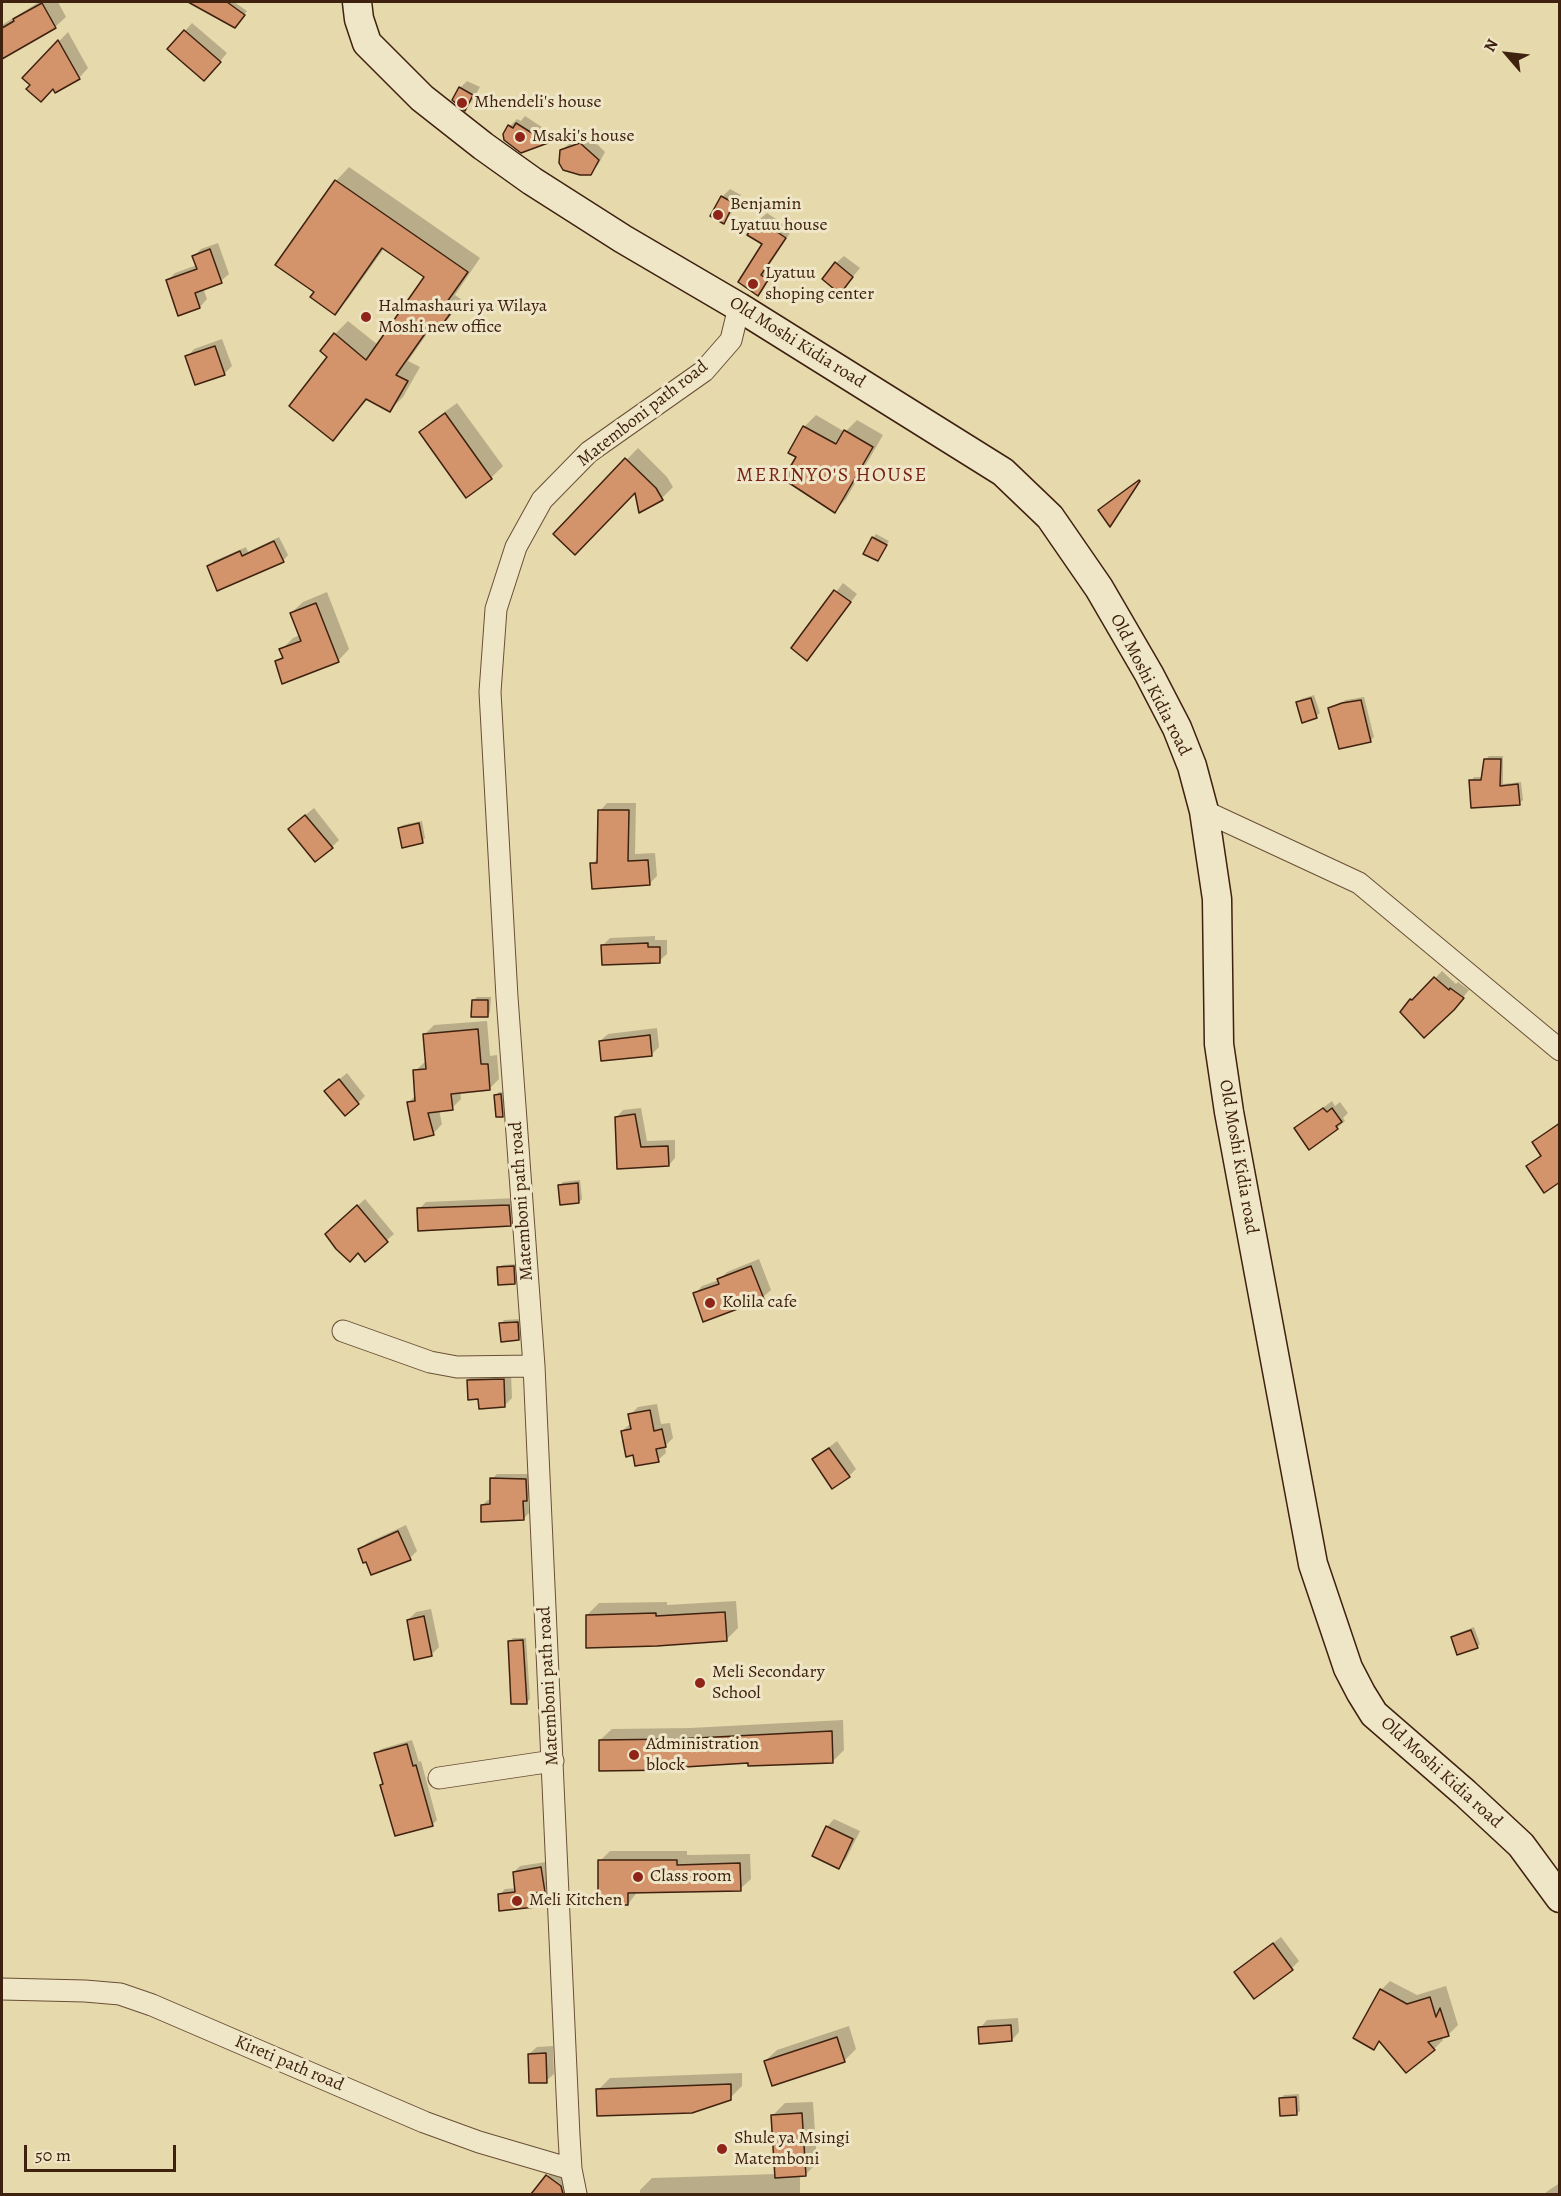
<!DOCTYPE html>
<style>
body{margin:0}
#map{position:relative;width:1561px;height:2196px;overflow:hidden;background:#e6d9ab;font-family:Alegreya,serif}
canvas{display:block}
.frame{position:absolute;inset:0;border:3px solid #3f210f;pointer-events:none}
.north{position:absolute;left:1477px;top:24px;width:60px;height:60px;-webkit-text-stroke:4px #efe6c8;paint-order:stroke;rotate:298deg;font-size:16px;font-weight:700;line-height:24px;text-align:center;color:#3f210f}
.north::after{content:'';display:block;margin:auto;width:21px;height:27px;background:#3f210f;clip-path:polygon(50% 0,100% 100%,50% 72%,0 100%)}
.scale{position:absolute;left:24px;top:2145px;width:152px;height:27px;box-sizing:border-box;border:3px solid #3f210f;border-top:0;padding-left:8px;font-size:18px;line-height:21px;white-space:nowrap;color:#3f210f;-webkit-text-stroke:4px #efe6c8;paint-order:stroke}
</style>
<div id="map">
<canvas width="1561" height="2196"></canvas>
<div class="frame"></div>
<div class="north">N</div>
<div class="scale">50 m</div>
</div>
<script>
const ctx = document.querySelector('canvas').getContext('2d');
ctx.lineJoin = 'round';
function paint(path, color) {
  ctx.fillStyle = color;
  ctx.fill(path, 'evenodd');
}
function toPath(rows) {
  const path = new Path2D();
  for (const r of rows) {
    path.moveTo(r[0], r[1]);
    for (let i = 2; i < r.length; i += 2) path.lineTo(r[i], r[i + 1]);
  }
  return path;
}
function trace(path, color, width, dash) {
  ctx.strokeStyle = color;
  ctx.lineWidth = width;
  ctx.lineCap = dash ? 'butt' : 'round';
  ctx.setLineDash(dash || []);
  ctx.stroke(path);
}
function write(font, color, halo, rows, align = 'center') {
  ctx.font = font + ' Alegreya,serif';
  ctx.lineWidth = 6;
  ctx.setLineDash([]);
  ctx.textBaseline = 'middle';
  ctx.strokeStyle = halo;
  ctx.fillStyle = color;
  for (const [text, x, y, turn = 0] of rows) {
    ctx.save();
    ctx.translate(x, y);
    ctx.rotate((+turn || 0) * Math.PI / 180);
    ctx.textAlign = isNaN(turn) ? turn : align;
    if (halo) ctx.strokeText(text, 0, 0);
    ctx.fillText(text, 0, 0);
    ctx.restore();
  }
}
paint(toPath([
 [39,2,58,2,66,17,55,27,4,55,2,50,2,25],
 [208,2,234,2,247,11,238,23,205,9],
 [192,23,227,53,212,71,169,49],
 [68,32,88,68,79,78,54,87,32,85,24,78],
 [467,81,480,87,472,101,465,109,460,88],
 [525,116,554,135,547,142,521,151,510,126,517,119,521,121],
 [589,136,605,152,598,165,590,173,562,150,570,143],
 [349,167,480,258,455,295,462,300,449,318,436,331,431,328,408,361,420,367,403,397,390,410,368,399,332,439,329,357,335,334,348,321,378,345,426,277,385,247,348,299,334,313,316,291,336,181],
 [730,189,741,195,731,214,724,222,712,215,722,197],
 [767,213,792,230,768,267,775,272,758,294,764,244,759,220],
 [218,243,229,274,221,281,203,288,207,299,200,307,179,314,167,281,175,273,197,265,194,256,201,249],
 [844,256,860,268,847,284,836,263],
 [222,339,232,366,224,374,187,357,194,349],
 [457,403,503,466,491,478,466,496,421,432,432,421],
 [816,415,845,432,857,420,883,435,846,499,835,511,798,457,790,452,805,426],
 [638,448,667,477,673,487,662,498,636,490,555,534],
 [876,534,889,541,878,560,873,538],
 [279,537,288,555,283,561,209,566,214,561,246,547,248,552],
 [843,583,857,594,807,659,793,648],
 [327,592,349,649,338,661,277,662,283,655,281,650,293,638,300,635,291,613,303,602],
 [1314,695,1320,713,1316,716,1298,703,1301,699],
 [1364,697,1374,737,1370,741,1330,709,1346,700],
 [1489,756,1503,756,1503,784,1521,782,1523,800,1519,803,1471,781,1474,777,1483,777,1486,759],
 [607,803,636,803,635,854,655,853,657,876,649,884,592,864,599,857,600,811],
 [314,808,339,840,332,847,298,821],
 [422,821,425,838,422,842,399,828,403,825],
 [655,936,655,940,667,940,667,954,659,961,603,945,610,938],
 [1442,971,1456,984,1458,982,1469,990,1460,1001,1402,1012,1411,1000,1418,993,1420,994],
 [477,997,491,997,490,1012,487,1016,473,1001],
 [487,1021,490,1056,497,1055,499,1079,489,1089,460,1091,461,1099,452,1108,439,1110,442,1124,433,1134,408,1103,416,1095,415,1071,426,1061,424,1035,434,1025],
 [657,1028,659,1047,652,1054,600,1041,608,1034],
 [347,1073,365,1096,358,1103,334,1084],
 [499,1092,504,1092,506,1112,502,1115,495,1096],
 [1332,1101,1335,1106,1340,1102,1348,1113,1343,1118,1345,1121,1337,1128,1309,1148,1296,1128],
 [641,1108,647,1141,675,1140,675,1158,669,1165,619,1167,617,1117,623,1110],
 [1560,1121,1560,1180,1528,1167,1542,1153,1534,1143],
 [580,1180,582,1199,579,1202,560,1185,563,1182],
 [516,1198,517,1218,510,1225,419,1209,426,1202],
 [365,1199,394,1234,365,1260,334,1227],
 [759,1259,771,1290,763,1297,695,1294,702,1286,719,1280,727,1272],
 [517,1264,518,1279,515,1283,499,1268,502,1265],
 [521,1319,522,1335,519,1339,501,1324,504,1320],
 [511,1372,512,1398,505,1405,468,1380,476,1373],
 [657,1404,661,1424,670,1423,673,1438,665,1446,666,1453,658,1460,634,1453,622,1431,630,1424,630,1415,638,1407],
 [837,1441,856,1469,849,1476,814,1459],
 [497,1474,531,1474,532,1494,528,1498,529,1513,523,1519,482,1505,488,1500,492,1500,492,1479],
 [406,1525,417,1551,410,1558,372,1574,360,1550,367,1543],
 [736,1601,738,1628,726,1640,587,1615,599,1603,667,1602,667,1605],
 [431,1609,439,1647,431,1655,408,1620,416,1612],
 [1474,1627,1480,1644,1477,1647,1453,1637,1456,1634],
 [513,1638,526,1638,530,1699,527,1702,509,1642],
 [843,1720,844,1750,832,1762,749,1762,671,1767,669,1769,600,1740,612,1729,690,1728],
 [412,1740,419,1762,421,1761,437,1820,432,1825,382,1785,384,1783,376,1754,381,1749],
 [834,1819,860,1831,846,1859,839,1867,827,1827],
 [610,1851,687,1851,687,1855,750,1854,751,1879,740,1889,638,1891,628,1904,600,1861],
 [546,1862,550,1885,544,1891,539,1891,540,1900,535,1906,499,1895,505,1889,516,1888,514,1872,520,1866],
 [1281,1937,1299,1961,1292,1968,1244,1965],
 [1390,1981,1417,1995,1446,1986,1458,2025,1448,2035,1441,2037,1443,2040,1434,2049,1381,2041,1374,2048,1381,1990],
 [1018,2018,1019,2032,1012,2040,980,2028,987,2020],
 [849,2026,856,2049,844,2061,765,2061,777,2050],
 [553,2046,554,2074,546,2081,529,2054,537,2047],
 [742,2073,742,2086,730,2098,598,2090,610,2078],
 [1299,2094,1300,2111,1296,2114,1281,2098,1284,2095],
 [813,2102,817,2163,805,2175,800,2175,800,2194,640,2194,640,2190,652,2178,776,2174,773,2115,785,2103],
 [555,2168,568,2178,567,2194,542,2194,536,2190],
 [1560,2183,1560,2194,1544,2194,1549,2190]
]), '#0003');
const building = toPath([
 [188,2,227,2,245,15,235,28,188,2],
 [42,3,56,28,2,59,2,28,14,21,13,19,42,3],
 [184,30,221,62,204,81,167,49,184,30],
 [58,40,80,79,55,93,53,89,41,102,26,89,30,85,22,78,58,40],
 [459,87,473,95,465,111,452,100,459,87],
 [516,123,548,143,521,153,504,140,503,134,508,125,513,128,516,123],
 [580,143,599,160,591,175,580,175,563,170,559,163,560,150,580,143],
 [335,180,468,272,442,309,450,314,436,333,429,328,396,375,408,381,390,412,366,399,333,441,289,406,327,357,320,351,334,333,366,360,424,277,382,248,335,315,310,297,314,292,275,265,335,180],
 [721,196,734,203,724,224,710,216,721,196],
 [758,219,786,238,761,275,768,280,758,296,738,282,762,244,747,235,758,219],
 [210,249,222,283,195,293,200,308,178,316,166,280,197,269,192,256,210,249],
 [835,262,853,277,840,294,822,279,835,262],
 [215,346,225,375,195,385,185,356,215,346],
 [445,413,492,479,466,498,419,432,445,413],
 [803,426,836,444,844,430,873,447,835,513,783,479,796,457,788,453,803,426],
 [625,458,656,488,663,500,639,513,635,493,575,555,553,534,625,458],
 [1139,480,1140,481,1110,527,1098,510,1139,480],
 [872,537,887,545,878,561,863,554,872,537],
 [274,541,284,562,217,591,207,566,240,551,242,556,274,541],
 [834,590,851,602,807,661,791,648,834,590],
 [316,603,339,662,282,684,275,661,283,658,279,649,301,641,290,613,316,603],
 [1311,698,1317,718,1302,723,1296,702,1311,698],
 [1361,700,1371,742,1339,749,1328,708,1342,703,1361,700],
 [1484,759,1501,759,1500,786,1518,784,1520,805,1471,808,1469,780,1481,780,1484,759],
 [598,810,629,810,628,861,648,860,650,885,592,889,590,863,597,863,598,810],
 [305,815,333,848,315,862,288,829,305,815],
 [419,823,423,843,402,848,398,828,419,823],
 [648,943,648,947,660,947,660,963,602,965,601,945,648,943],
 [1434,977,1449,990,1450,988,1464,998,1454,1010,1424,1038,1400,1012,1410,999,1412,1000,1434,977],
 [472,1000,488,1000,488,1017,471,1017,472,1000],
 [478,1029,481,1064,488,1064,490,1090,451,1094,453,1110,428,1113,434,1135,414,1140,407,1102,415,1101,413,1070,426,1069,423,1034,478,1029],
 [650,1035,652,1056,601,1061,599,1041,650,1035],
 [339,1079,359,1104,345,1116,324,1091,339,1079],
 [501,1094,503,1117,496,1117,494,1095,501,1094],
 [1323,1108,1327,1112,1332,1108,1342,1122,1336,1126,1338,1129,1309,1150,1294,1128,1323,1108],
 [635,1114,641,1147,668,1146,669,1166,617,1169,615,1117,635,1114],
 [1560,1123,1560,1182,1544,1193,1526,1166,1541,1156,1532,1142,1560,1123],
 [578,1183,579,1203,560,1205,558,1185,578,1183],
 [357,1205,388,1242,365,1262,358,1253,350,1262,336,1249,325,1234,357,1205],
 [509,1205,511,1226,418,1231,417,1208,509,1205],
 [514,1266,515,1284,498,1285,497,1267,514,1266],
 [751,1266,764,1299,703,1322,693,1293,719,1284,717,1279,751,1266],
 [518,1322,519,1340,501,1342,499,1323,518,1322],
 [504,1379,505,1407,479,1409,478,1399,468,1400,467,1380,504,1379],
 [650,1410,654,1431,662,1429,666,1447,656,1449,659,1462,635,1466,633,1455,626,1457,621,1431,631,1429,628,1414,650,1410],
 [829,1448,850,1477,832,1489,812,1459,829,1448],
 [490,1478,526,1479,527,1501,523,1501,524,1520,481,1522,481,1505,490,1504,490,1478],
 [398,1531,411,1560,371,1575,366,1562,363,1563,358,1549,398,1531],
 [725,1612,727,1641,657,1646,586,1648,586,1615,656,1613,656,1616,725,1612],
 [424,1616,432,1656,414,1660,407,1620,424,1616],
 [1471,1630,1478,1648,1457,1655,1451,1637,1471,1630],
 [523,1640,527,1704,511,1704,508,1641,523,1640],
 [832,1731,833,1763,748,1766,748,1763,669,1768,669,1770,599,1771,599,1740,677,1739,832,1731],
 [407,1744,413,1766,416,1765,433,1826,395,1836,380,1785,383,1784,374,1753,407,1744],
 [826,1826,853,1839,839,1869,812,1856,826,1826],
 [598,1860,677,1860,677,1865,740,1863,741,1891,628,1893,628,1905,598,1905,598,1860],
 [541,1867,545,1892,534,1893,535,1907,499,1911,498,1894,515,1892,513,1872,541,1867],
 [1273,1943,1293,1970,1254,1999,1234,1972,1273,1943],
 [1380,1989,1407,2004,1430,1997,1436,2017,1440,2008,1449,2036,1428,2042,1435,2050,1406,2073,1379,2041,1374,2050,1353,2038,1380,1989],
 [1011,2025,1012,2041,979,2044,978,2027,1011,2025],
 [837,2037,845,2062,772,2086,764,2061,837,2037],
 [546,2053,547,2083,529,2083,528,2054,546,2053],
 [731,2084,731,2100,692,2113,597,2116,596,2089,731,2084],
 [1296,2097,1297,2115,1280,2116,1279,2098,1296,2097],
 [802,2113,806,2176,775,2178,771,2115,802,2113],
 [546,2175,561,2186,563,2194,531,2194,546,2175]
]);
paint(building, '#d3946c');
trace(building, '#3f210f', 1.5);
const street = toPath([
 [1204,811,1359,883,1560,1050],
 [343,1331,430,1362,457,1367,534,1366],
 [439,1778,553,1761],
 [2,1989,85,1991,120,1994,152,2005,424,2122,479,2142,571,2169],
 [576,2194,571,2169,569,2136,534,1366,507,997,490,692,496,609,516,547,542,500,589,452,704,371,731,340,739,307]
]);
const secondary = toPath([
 [357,2,359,19,367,43,422,98,483,146,532,181,623,239,739,307,1003,472,1050,517,1099,588,1149,674,1177,728,1192,766,1204,811,1217,899,1219,1044,1229,1112,1313,1564,1348,1668,1361,1693,1374,1714,1465,1793,1521,1845,1560,1898]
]);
trace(street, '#694f36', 23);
trace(secondary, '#3f210f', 31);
trace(street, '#efe6c8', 21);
trace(secondary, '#efe6c8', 28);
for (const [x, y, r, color] of [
 [462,103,6,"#8f2418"],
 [520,137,6,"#8f2418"],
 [718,215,6,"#8f2418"],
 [753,284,6,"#8f2418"],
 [366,317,6,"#8f2418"],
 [710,1303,6,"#8f2418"],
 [700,1683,6,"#8f2418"],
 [634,1755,6,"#8f2418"],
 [638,1877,6,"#8f2418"],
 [517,1901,6,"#8f2418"],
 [722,2149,6,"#8f2418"]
]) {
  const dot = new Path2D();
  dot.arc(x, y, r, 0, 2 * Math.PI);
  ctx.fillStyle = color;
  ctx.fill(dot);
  trace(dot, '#efe6c8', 2);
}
write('18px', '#3f210f', '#efe6c8', [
 ["Mhendeli's house",474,103],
 ["Msaki's house",532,137],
 ["Benjamin",730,205],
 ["Lyatuu house",730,226],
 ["Lyatuu",765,274],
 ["shoping center",765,295],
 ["Halmashauri ya Wilaya",378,307],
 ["Moshi new office",378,328],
 ["Kolila cafe",722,1303],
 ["Meli Secondary",712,1673],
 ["School",712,1694],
 ["Administration",646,1745],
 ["block",646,1766],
 ["Class room",650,1877],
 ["Meli Kitchen",529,1901],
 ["Shule ya Msingi",734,2139],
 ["Matemboni",734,2160]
], 'left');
write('18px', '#3f210f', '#efe6c8', [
 ["Old Moshi Kidia road",797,343,32],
 ["Matemboni path road",643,414,-38],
 ["Old Moshi Kidia road",1150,685,63],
 ["Old Moshi Kidia road",1238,1157,80],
 ["Matemboni path road",522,1201,-94],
 ["Matemboni path road",549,1686,-93],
 ["Old Moshi Kidia road",1441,1773,42],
 ["Kireti path road",289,2064,23]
]);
ctx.letterSpacing = '1.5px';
write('20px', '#7a1f14', '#efe6c8', [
 ["MERINYO'S HOUSE",832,476]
]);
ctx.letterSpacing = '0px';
</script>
